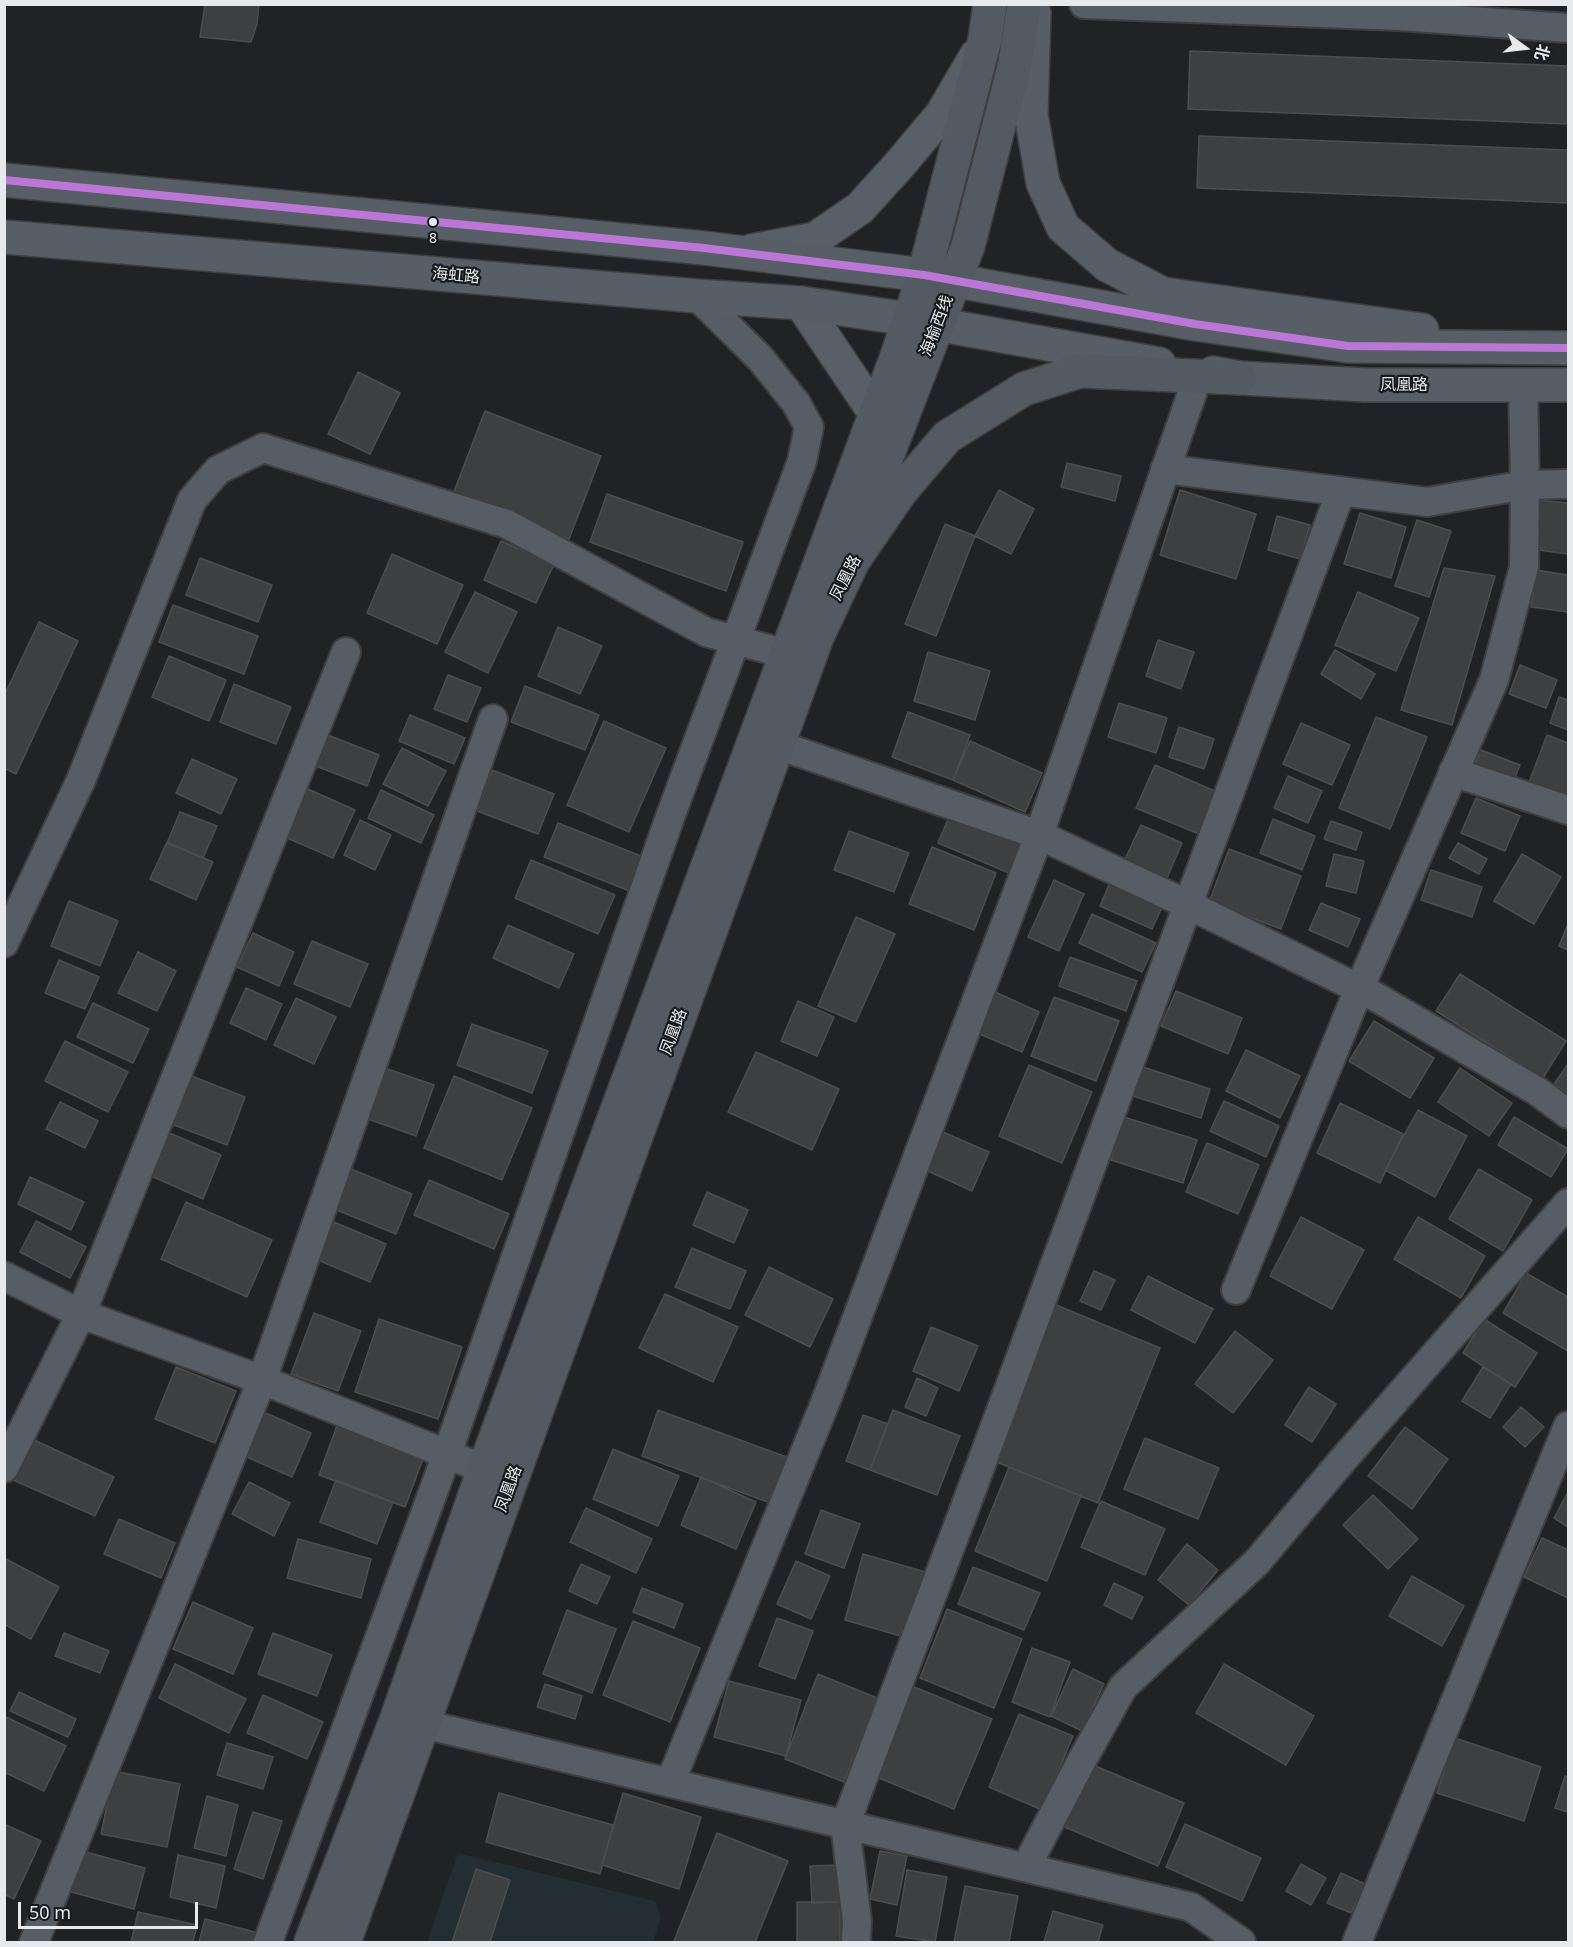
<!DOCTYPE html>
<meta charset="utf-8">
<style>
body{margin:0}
#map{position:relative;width:1573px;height:1947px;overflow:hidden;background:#202325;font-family:"Noto Sans","Noto Sans SC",sans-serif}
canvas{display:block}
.frame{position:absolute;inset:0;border:6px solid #e6eaec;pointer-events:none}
.north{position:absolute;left:1495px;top:18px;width:60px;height:60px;-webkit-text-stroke:4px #151a1e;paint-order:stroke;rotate:105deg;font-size:16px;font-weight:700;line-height:24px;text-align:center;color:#e6eaec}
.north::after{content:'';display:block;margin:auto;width:21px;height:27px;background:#e6eaec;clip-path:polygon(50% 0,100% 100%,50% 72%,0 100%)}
.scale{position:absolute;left:18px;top:1902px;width:180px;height:27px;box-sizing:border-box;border:3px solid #e6eaec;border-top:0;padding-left:8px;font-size:18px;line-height:21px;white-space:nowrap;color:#e6eaec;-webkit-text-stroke:4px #151a1e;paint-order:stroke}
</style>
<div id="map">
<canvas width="1573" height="1947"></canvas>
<div class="frame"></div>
<div class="north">北</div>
<div class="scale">50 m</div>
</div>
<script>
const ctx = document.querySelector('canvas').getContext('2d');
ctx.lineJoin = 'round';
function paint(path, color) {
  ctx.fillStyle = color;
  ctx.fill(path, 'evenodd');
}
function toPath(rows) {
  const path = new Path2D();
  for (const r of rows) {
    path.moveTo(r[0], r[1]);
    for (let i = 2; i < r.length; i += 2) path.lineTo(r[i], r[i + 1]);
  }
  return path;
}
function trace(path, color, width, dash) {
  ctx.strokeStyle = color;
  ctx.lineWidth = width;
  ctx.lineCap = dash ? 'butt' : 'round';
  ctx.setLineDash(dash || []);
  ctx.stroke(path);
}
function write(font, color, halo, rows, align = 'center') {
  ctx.font = font + ' "Noto Sans","Noto Sans SC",sans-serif';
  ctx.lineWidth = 4.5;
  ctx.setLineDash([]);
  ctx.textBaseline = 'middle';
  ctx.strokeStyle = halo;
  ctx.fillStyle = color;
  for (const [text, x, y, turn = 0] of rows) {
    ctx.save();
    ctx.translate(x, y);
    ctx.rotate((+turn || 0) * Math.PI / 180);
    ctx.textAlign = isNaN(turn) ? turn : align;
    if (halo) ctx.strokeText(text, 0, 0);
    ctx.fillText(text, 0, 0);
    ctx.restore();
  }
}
paint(toPath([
 [458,1853,655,1901,661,1918,653,1942,427,1942]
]), '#232e33');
const building = toPath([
 [205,4,259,4,257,24,251,42,200,37,205,4],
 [1190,51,1568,66,1568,124,1188,109,1190,51],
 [1199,136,1568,150,1568,203,1197,188,1199,136],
 [358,372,400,393,370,454,328,434,358,372],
 [485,411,601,456,569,539,453,494,485,411],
 [1067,463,1121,476,1115,501,1061,487,1067,463],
 [999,490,1034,509,1011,554,975,536,999,490],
 [1180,490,1256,514,1236,579,1160,555,1180,490],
 [607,494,743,542,726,591,590,542,607,494],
 [1536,500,1568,503,1568,554,1530,549,1536,500],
 [1360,513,1406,527,1391,578,1344,564,1360,513],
 [1277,516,1310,525,1300,559,1268,550,1277,516],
 [1417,520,1451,531,1429,597,1395,586,1417,520],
 [945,524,975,536,936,636,905,624,945,524],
 [501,541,554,564,536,603,484,580,501,541],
 [392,554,463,585,437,644,367,613,392,554],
 [200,558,272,585,258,622,186,595,200,558],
 [1444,568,1495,576,1452,725,1401,710,1444,568],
 [1536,570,1568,575,1568,612,1531,607,1536,570],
 [475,592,517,612,488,673,445,652,475,592],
 [1358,592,1419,618,1396,671,1335,645,1358,592],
 [173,605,258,636,244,674,159,642,173,605],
 [39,622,78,641,16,774,4,768,4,696,39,622],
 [558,627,602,646,580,694,538,676,558,627],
 [1158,640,1194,652,1181,689,1146,676,1158,640],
 [1335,650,1375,674,1361,699,1321,674,1335,650],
 [928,652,990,671,975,720,914,701,928,652],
 [169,656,226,680,209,721,152,697,169,656],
 [1520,665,1557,680,1546,708,1509,694,1520,665],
 [448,675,481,688,467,722,434,709,448,675],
 [234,684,291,707,276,744,220,722,234,684],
 [525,686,599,715,585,750,511,722,525,686],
 [1559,697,1568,700,1568,730,1550,723,1559,697],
 [1119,703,1167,718,1156,753,1108,737,1119,703],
 [908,712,970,735,953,780,892,757,908,712],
 [410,715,465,738,454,764,399,741,410,715],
 [1376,717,1427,737,1390,829,1339,808,1376,717],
 [604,721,666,748,629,832,567,805,604,721],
 [1301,723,1350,745,1332,785,1283,764,1301,723],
 [1179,727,1214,739,1204,769,1169,757,1179,727],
 [320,732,379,755,367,786,308,763,320,732],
 [1547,735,1568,743,1568,801,1528,785,1547,735],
 [970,741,1042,773,1025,812,953,780,970,741],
 [402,748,446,771,428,806,383,784,402,748],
 [1481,750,1520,765,1511,787,1472,772,1481,750],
 [192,759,237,779,221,814,176,793,192,759],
 [1155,765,1217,792,1199,834,1136,808,1155,765],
 [492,770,554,794,538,834,477,811,492,770],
 [1288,776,1322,791,1308,823,1274,808,1288,776],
 [299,785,355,810,333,858,278,834,299,785],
 [381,790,434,815,421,843,368,818,381,790],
 [1476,798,1520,816,1505,851,1461,833,1476,798],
 [180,812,217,826,203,858,167,843,180,812],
 [951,812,1022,841,1009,873,938,843,951,812],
 [1273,819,1315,836,1302,870,1260,853,1273,819],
 [360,820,391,835,375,870,344,855,360,820],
 [1331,821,1362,832,1356,850,1324,839,1331,821],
 [558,823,646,858,632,892,544,857,558,823],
 [1141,825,1182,843,1167,878,1125,859,1141,825],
 [849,831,909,853,894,892,834,870,849,831],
 [167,842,213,862,196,900,150,879,167,842],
 [1458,843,1487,859,1479,874,1449,858,1458,843],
 [932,847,996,873,974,930,909,904,932,847],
 [1229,849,1301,876,1281,929,1209,902,1229,849],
 [1334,854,1364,861,1356,893,1326,886,1334,854],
 [1522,854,1561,877,1534,924,1494,901,1522,854],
 [531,860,615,895,598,934,515,898,531,860],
 [1431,870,1482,887,1472,917,1421,900,1431,870],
 [1054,880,1084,894,1059,951,1028,937,1054,880],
 [1111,880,1164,903,1152,929,1100,906,1111,880],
 [69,901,118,921,100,966,51,946,69,901],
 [1321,903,1360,919,1348,947,1309,930,1321,903],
 [1092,914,1156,943,1142,972,1079,943,1092,914],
 [856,917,895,934,856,1022,818,1006,856,917],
 [1568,924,1568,950,1559,946,1568,924],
 [508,925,574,954,559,988,493,958,508,925],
 [253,933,294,952,279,986,237,967,253,933],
 [312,941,368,964,350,1007,294,984,312,941],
 [138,952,176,971,157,1011,118,993,138,952],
 [1070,957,1137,981,1126,1011,1059,986,1070,957],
 [59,960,99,977,85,1009,45,993,59,960],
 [1460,974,1566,1041,1543,1078,1436,1011,1460,974],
 [246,988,282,1004,266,1040,230,1023,246,988],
 [993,991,1039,1012,1022,1052,975,1032,993,991],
 [1176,991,1242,1018,1228,1054,1161,1026,1176,991],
 [1054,997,1119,1021,1096,1081,1031,1056,1054,997],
 [296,998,336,1017,314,1064,274,1045,296,998],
 [798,1001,834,1017,817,1056,781,1041,798,1001],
 [93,1003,149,1029,133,1063,77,1037,93,1003],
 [1374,1021,1434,1058,1410,1098,1349,1061,1374,1021],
 [472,1024,548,1051,532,1093,457,1065,472,1024],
 [65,1041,128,1072,108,1112,45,1081,65,1041],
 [1246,1050,1300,1076,1280,1118,1226,1091,1246,1050],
 [756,1052,839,1089,812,1150,728,1112,756,1052],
 [1568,1064,1568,1094,1554,1084,1568,1064],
 [1029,1065,1092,1092,1062,1163,999,1136,1029,1065],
 [379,1066,434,1085,416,1136,362,1117,379,1066],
 [1140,1066,1210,1089,1201,1118,1130,1095,1140,1066],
 [1460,1068,1512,1103,1489,1136,1438,1102,1460,1068],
 [184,1073,245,1097,227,1145,166,1122,184,1073],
 [454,1076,532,1108,502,1180,424,1148,454,1076],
 [1224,1101,1279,1126,1266,1157,1210,1131,1224,1101],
 [60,1102,98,1121,85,1148,46,1129,60,1102],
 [1340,1103,1403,1134,1380,1183,1317,1153,1340,1103],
 [1418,1110,1467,1136,1435,1197,1385,1170,1418,1110],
 [1124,1117,1197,1140,1183,1183,1111,1160,1124,1117],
 [1514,1117,1568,1149,1551,1177,1498,1145,1514,1117],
 [936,1129,989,1152,972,1191,919,1167,936,1129],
 [167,1132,221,1155,203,1199,149,1175,167,1132],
 [1207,1143,1259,1165,1238,1214,1186,1192,1207,1143],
 [351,1169,412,1194,396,1234,334,1209,351,1169],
 [1479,1169,1532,1200,1503,1251,1449,1219,1479,1169],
 [30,1177,84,1202,71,1230,18,1204,30,1177],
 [429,1180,509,1214,494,1249,414,1215,429,1180],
 [707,1192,748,1210,734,1243,693,1225,707,1192],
 [186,1202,272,1240,247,1297,161,1259,186,1202],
 [1301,1217,1364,1250,1332,1309,1270,1276,1301,1217],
 [1418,1217,1485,1256,1461,1298,1394,1259,1418,1217],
 [36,1221,86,1247,70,1278,20,1252,36,1221],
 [334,1222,386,1244,370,1282,318,1260,334,1222],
 [692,1248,746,1271,730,1309,675,1287,692,1248],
 [769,1267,833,1299,810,1347,745,1315,769,1267],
 [1094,1271,1115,1280,1101,1310,1080,1301,1094,1271],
 [1526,1273,1568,1297,1568,1351,1503,1313,1526,1273],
 [1148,1276,1213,1309,1195,1343,1131,1310,1148,1276],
 [665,1294,738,1327,713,1382,639,1348,665,1294],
 [1044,1300,1160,1348,1098,1503,989,1459,1044,1300],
 [314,1313,361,1331,338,1391,291,1374,314,1313],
 [379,1319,462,1347,438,1419,355,1392,379,1319],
 [1484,1319,1537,1353,1515,1387,1463,1353,1484,1319],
 [931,1327,978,1346,959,1391,913,1371,931,1327],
 [1235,1331,1273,1360,1233,1413,1195,1384,1235,1331],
 [176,1367,236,1391,215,1443,155,1419,176,1367],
 [1483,1367,1511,1384,1490,1418,1462,1401,1483,1367],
 [917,1378,938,1388,926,1416,905,1407,917,1378],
 [1309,1387,1336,1404,1312,1442,1285,1425,1309,1387],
 [1521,1407,1544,1427,1525,1447,1503,1427,1521,1407],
 [259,1410,311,1433,292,1477,240,1454,259,1410],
 [658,1410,792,1459,776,1505,642,1456,658,1410],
 [893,1410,960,1436,937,1495,870,1470,893,1410],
 [863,1415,888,1424,870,1470,846,1461,863,1415],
 [339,1420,426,1451,405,1507,319,1475,339,1420],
 [1405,1427,1448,1459,1412,1509,1368,1476,1405,1427],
 [1145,1438,1219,1468,1198,1519,1124,1489,1145,1438],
 [32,1439,114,1477,95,1516,13,1480,32,1439],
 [613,1449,679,1476,658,1526,593,1499,613,1449],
 [1009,1467,1081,1496,1047,1581,975,1551,1009,1467],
 [701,1477,756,1502,736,1549,681,1525,701,1477],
 [336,1480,393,1502,377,1544,320,1522,336,1480],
 [249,1482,290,1503,274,1536,232,1514,249,1482],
 [1568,1492,1568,1527,1554,1518,1568,1492],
 [1373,1495,1418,1539,1388,1569,1343,1525,1373,1495],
 [1101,1501,1165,1529,1145,1575,1081,1547,1101,1501],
 [586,1508,652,1539,636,1573,570,1542,586,1508],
 [821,1510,860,1524,844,1568,805,1554,821,1510],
 [119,1519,175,1543,161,1578,104,1554,119,1519],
 [1542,1538,1568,1550,1568,1598,1524,1577,1542,1538],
 [298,1539,371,1559,361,1598,287,1578,298,1539],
 [1187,1544,1218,1570,1189,1605,1158,1580,1187,1544],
 [863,1554,929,1573,911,1639,845,1620,863,1554],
 [4,1558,59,1587,31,1639,4,1624,4,1558],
 [796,1561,830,1576,811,1619,777,1604,796,1561],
 [581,1564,610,1577,597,1604,569,1591,581,1564],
 [973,1567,1040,1593,1024,1630,958,1604,973,1567],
 [1412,1576,1464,1606,1442,1646,1389,1616,1412,1576],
 [1114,1583,1143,1597,1132,1619,1104,1605,1114,1583],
 [642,1588,683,1604,674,1628,633,1612,642,1588],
 [193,1602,253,1628,233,1674,173,1649,193,1602],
 [947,1609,1022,1639,994,1708,920,1678,947,1609],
 [567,1610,616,1629,592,1693,543,1674,567,1610],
 [777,1618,813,1631,795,1679,759,1666,777,1618],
 [633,1621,700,1648,670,1722,603,1695,633,1621],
 [64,1633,109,1651,100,1673,55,1656,64,1633],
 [273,1633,332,1655,317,1696,258,1674,273,1633],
 [1032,1648,1070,1662,1050,1717,1012,1702,1032,1648],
 [175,1664,246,1699,229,1733,159,1698,175,1664],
 [1224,1664,1314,1716,1286,1765,1196,1713,1224,1664],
 [1073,1669,1104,1684,1082,1731,1051,1716,1073,1669],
 [818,1674,877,1698,844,1782,785,1759,818,1674],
 [729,1681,801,1700,786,1756,714,1737,729,1681],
 [545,1684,582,1696,575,1719,537,1707,545,1684],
 [912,1686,992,1719,954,1809,874,1776,912,1686],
 [19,1692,76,1719,68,1737,10,1711,19,1692],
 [263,1695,323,1722,307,1759,247,1733,263,1695],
 [1019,1714,1073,1736,1042,1810,989,1787,1019,1714],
 [4,1716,66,1746,44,1791,4,1772,4,1716],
 [1455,1738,1541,1767,1524,1821,1437,1793,1455,1738],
 [227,1743,273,1757,263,1789,217,1775,227,1743],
 [1088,1763,1184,1803,1158,1866,1062,1826,1088,1763],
 [114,1771,180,1784,167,1847,101,1834,114,1771],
 [1565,1776,1568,1777,1568,1812,1555,1808,1565,1776],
 [499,1793,613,1825,600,1874,486,1842,499,1793],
 [623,1793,701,1817,679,1889,602,1865,623,1793],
 [207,1796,238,1805,226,1856,194,1848,207,1796],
 [253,1812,282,1821,263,1879,234,1869,253,1812],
 [4,1824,41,1841,14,1899,4,1894,4,1824],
 [1185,1824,1261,1858,1242,1901,1166,1867,1185,1824],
 [717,1833,788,1861,755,1942,677,1942,674,1941,717,1833],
 [82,1851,145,1868,134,1909,71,1892,82,1851],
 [880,1851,907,1856,897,1905,870,1899,880,1851],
 [178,1855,225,1866,216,1908,170,1897,178,1855],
 [1301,1864,1326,1878,1311,1905,1286,1891,1301,1864],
 [839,1865,840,1902,812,1903,810,1866,839,1865],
 [476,1869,510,1880,490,1942,452,1942,476,1869],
 [907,1870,947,1877,935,1942,896,1936,907,1870],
 [1341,1873,1365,1884,1351,1913,1327,1903,1341,1873],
 [965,1886,1018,1896,1009,1942,954,1942,965,1886],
 [797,1902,840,1902,840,1942,797,1942,797,1902],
 [1053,1911,1103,1925,1098,1942,1044,1942,1053,1911],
 [138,1912,197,1925,193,1942,131,1942,138,1912],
 [205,1919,255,1932,252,1942,199,1942,205,1919]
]);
paint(building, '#3d4041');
trace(building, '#4b4e4f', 1.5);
const street = toPath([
 [1084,4,1400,16,1568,28],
 [1165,469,1427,502,1525,485,1568,484],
 [778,745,1039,835,1189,905,1376,997,1537,1091,1568,1114],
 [1453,772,1568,810],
 [4,943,81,780,192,500,218,470,263,448,507,524,706,632,786,654],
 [4,1276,81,1314,262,1380,484,1469],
 [1236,1290,1359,989,1494,680,1524,567,1525,485,1523,385],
 [4,1468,81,1314,346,652],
 [402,1719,1191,1907,1241,1942],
 [670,1783,825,1403,1039,835,1198,376],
 [1026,1867,1081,1762,1123,1687,1257,1562,1341,1462,1568,1203],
 [34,1942,262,1380,493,719],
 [268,1942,447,1454,669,820,802,461,809,427,796,403,760,358,697,296],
 [856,1942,857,1921,845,1825,966,1505,1341,491],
 [1357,1942,1568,1426]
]);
const secondary = toPath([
 [751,251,815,239,860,208,900,164,942,114,976,56],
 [801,303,875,413]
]);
const primary = toPath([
 [1034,13,1031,115,1043,183,1063,227,1107,265,1163,294,1422,330],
 [4,180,704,248,924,275,1195,324,1348,346,1568,348],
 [4,237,697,296,801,303,908,319,1159,364],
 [1213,373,1240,378,1365,385,1568,385]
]);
const highway = toPath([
 [857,534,968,246,1015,63,1024,4],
 [311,1942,397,1718,484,1469,897,356,924,275,985,39,990,4],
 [344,1942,817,637,853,561,901,491,947,437,1024,389,1080,371,1240,378]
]);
trace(street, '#3d3f40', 32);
trace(secondary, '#3d3f40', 36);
trace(primary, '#3d3f40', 36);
trace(highway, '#3d3f40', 36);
trace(street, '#575d64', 28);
trace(secondary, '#595f66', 33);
trace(primary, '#575e65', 33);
trace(highway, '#545a61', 33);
trace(toPath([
 [4,180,704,248,924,275,1195,324,1348,346,1568,348]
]), '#ba77d6', 8);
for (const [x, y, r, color] of [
 [433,222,5,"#e6eaec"]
]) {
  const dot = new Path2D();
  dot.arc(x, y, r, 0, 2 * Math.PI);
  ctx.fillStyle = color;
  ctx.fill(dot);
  trace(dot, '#151a1e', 2);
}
write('14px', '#e6eaec', '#151a1e', [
 ["8",433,239]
]);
write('16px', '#e6eaec', '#151a1e', [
 ["海虹路",456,276,5],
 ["海榆西线",937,326,-69],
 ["凤凰路",1404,385],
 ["凤凰路",846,578,-63],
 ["凤凰路",674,1032,-70],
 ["凤凰路",509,1489,-70]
]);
</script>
